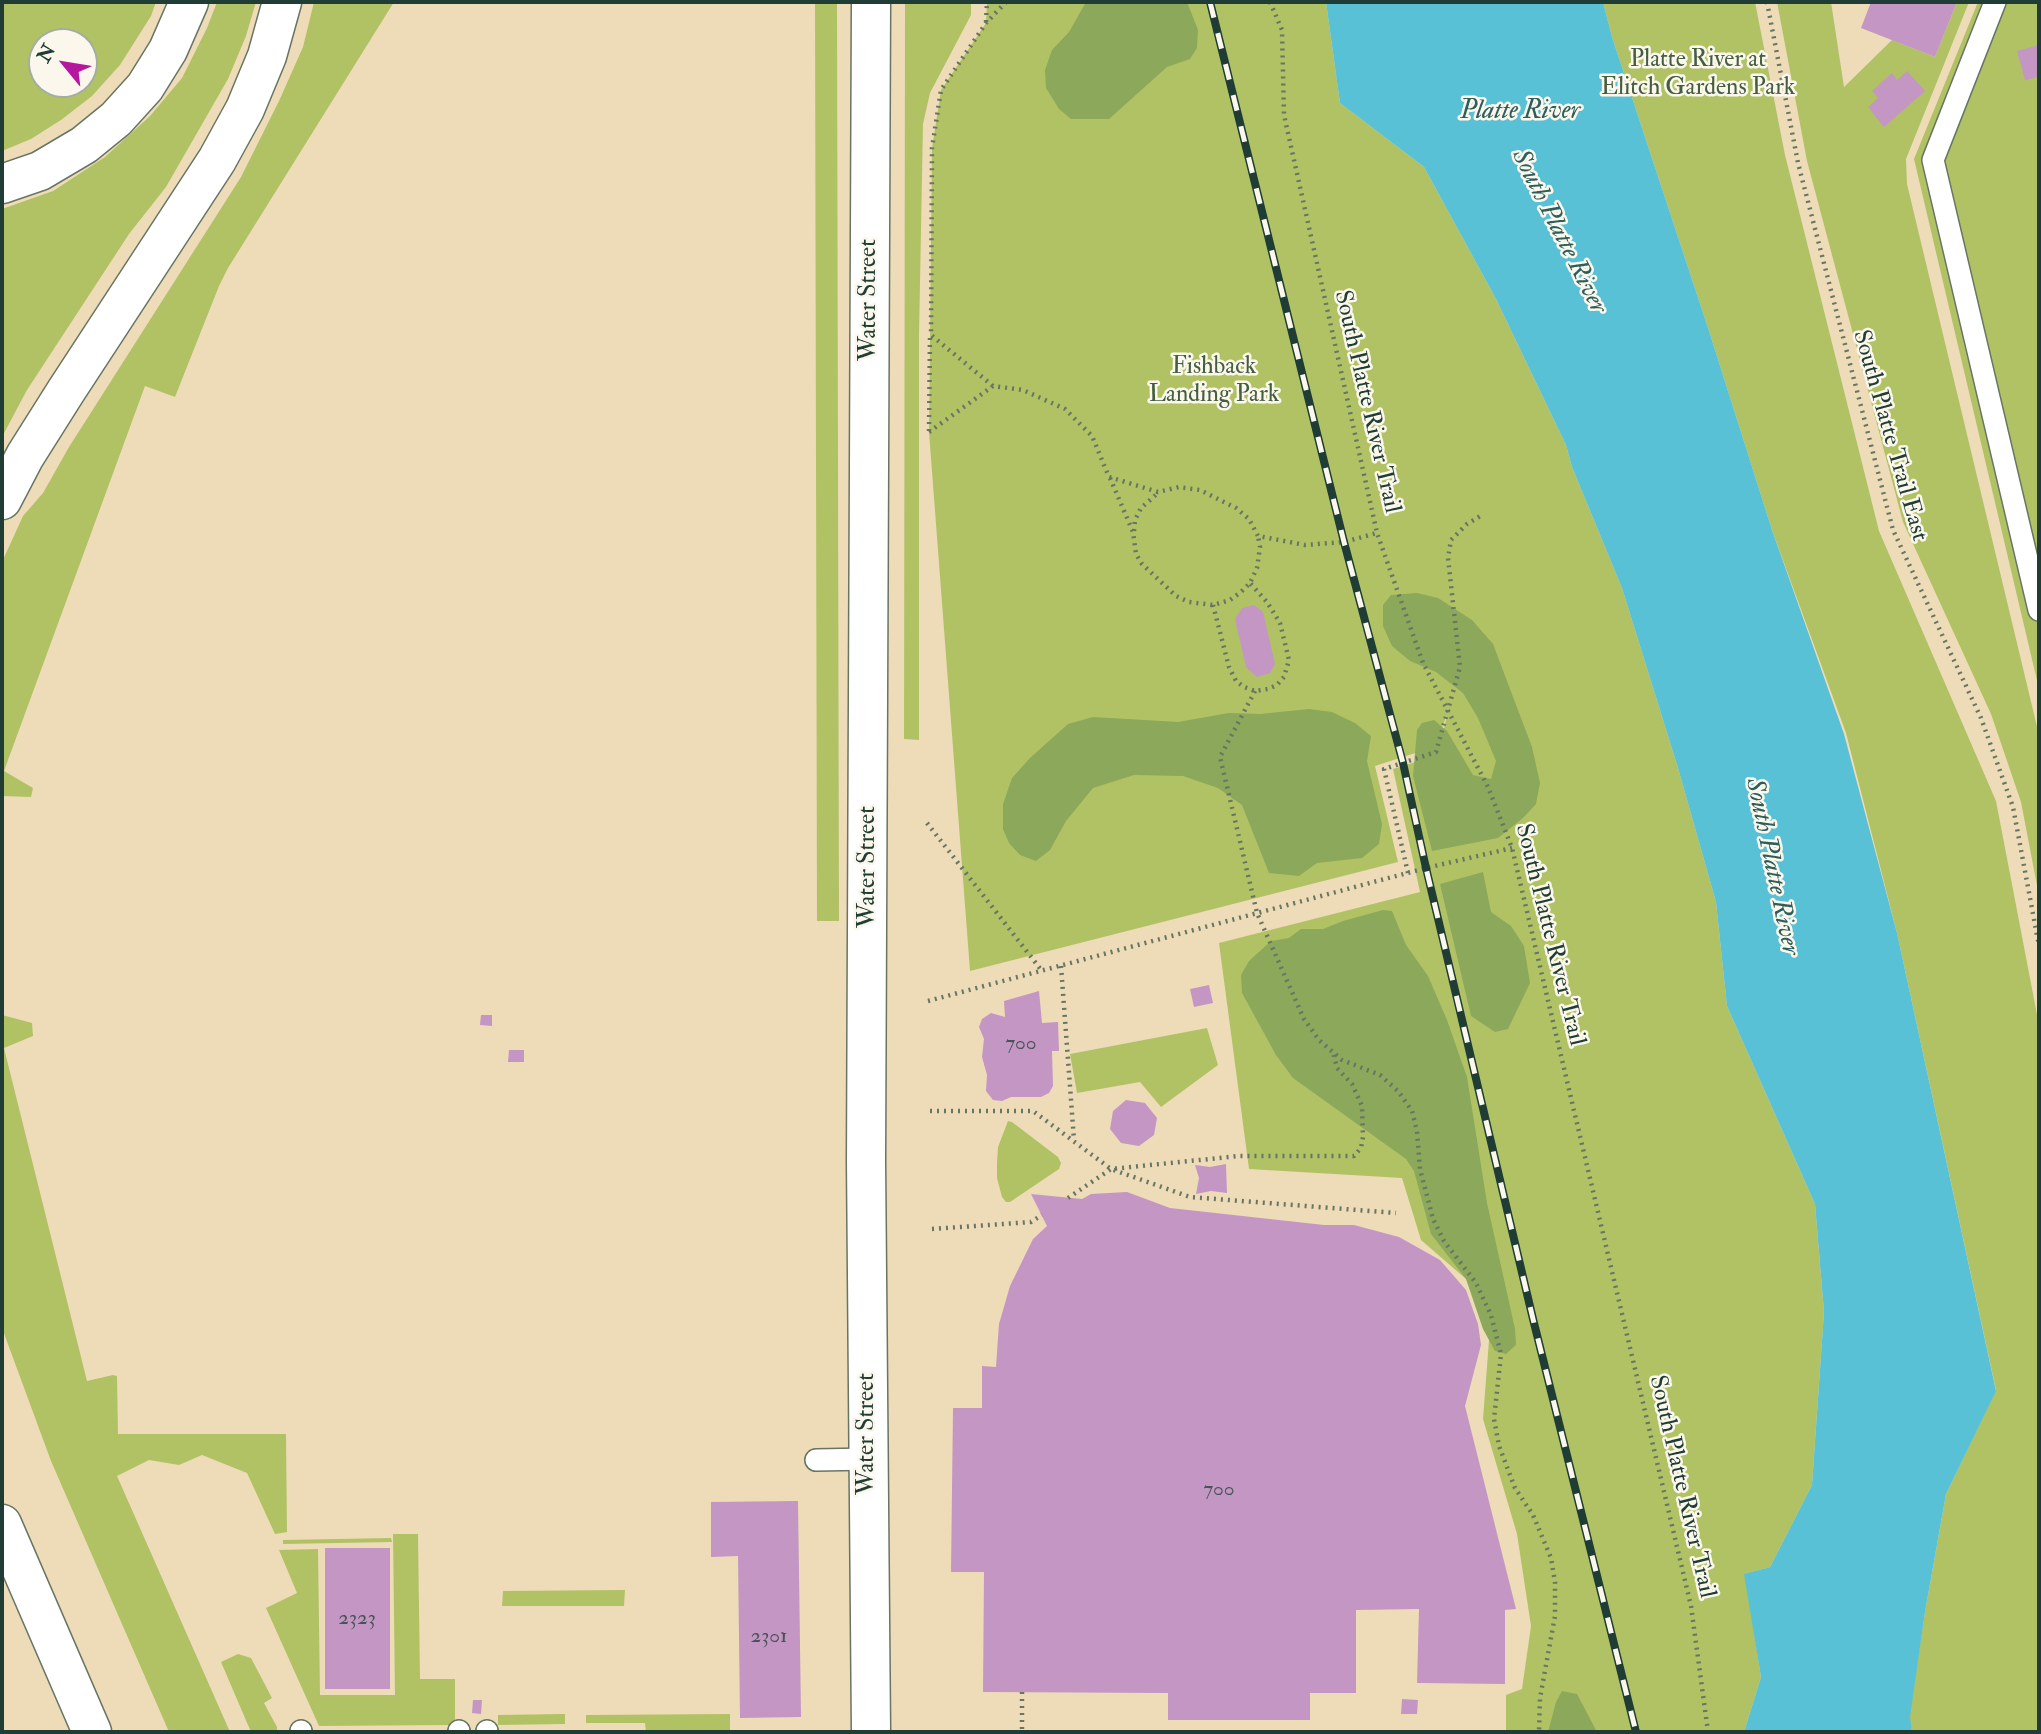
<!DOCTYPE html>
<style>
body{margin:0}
#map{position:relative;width:2041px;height:1734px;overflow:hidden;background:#eedcb9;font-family:"IM FELL Double Pica",serif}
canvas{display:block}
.frame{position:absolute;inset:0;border:4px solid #1f3d34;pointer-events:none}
.north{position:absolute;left:28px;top:28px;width:70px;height:70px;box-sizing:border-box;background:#fbf7ec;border:2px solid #a3ada2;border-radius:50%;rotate:300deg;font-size:19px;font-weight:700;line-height:28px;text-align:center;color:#1f3d34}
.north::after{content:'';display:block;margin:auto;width:24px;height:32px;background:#b5179e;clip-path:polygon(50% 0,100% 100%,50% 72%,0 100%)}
</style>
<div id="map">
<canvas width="2041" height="1734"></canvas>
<div class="frame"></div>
<div class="north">N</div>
</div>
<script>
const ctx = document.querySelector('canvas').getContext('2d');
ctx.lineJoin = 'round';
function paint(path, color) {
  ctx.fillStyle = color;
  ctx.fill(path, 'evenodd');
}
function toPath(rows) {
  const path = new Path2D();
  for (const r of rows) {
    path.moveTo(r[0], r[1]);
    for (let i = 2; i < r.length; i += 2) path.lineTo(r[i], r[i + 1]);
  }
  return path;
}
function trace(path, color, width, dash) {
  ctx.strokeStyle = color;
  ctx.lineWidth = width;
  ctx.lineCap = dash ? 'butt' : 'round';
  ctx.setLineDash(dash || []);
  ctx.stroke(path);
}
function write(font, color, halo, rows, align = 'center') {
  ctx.font = font + ' "IM FELL Double Pica",serif';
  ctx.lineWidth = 5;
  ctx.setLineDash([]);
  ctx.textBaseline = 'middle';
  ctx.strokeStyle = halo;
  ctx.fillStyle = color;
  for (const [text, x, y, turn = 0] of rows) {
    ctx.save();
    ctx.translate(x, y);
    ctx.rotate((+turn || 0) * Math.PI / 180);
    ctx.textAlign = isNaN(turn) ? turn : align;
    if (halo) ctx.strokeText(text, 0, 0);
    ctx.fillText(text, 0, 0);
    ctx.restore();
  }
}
paint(toPath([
 [2,2,156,2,151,16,120,65,92,96,61,120,31,139,2,151],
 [42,42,84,42,84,84,42,84],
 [217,2,256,2,246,36,228,79,166,187,129,234,27,390,2,437,2,209,53,191,105,157,150,116,182,78,207,28],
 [314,2,394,2,228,268,219,286,175,397,145,386,4,771,33,788,31,797,2,796,2,562,23,516,43,493,69,447,241,177,279,101,303,47],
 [815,2,837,2,839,921,817,921],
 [905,2,971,2,971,15,930,93,923,124,919,336,919,740,904,739],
 [987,2,1326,2,1340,103,1424,167,1496,299,1566,445,1572,467,1622,588,1678,768,1716,902,1727,1006,1815,1204,1824,1312,1812,1485,1770,1567,1745,1574,1761,1677,1744,1732,1506,1732,1506,1695,1522,1689,1531,1626,1517,1534,1483,1419,1489,1340,1484,1315,1466,1279,1421,1240,1402,1178,1249,1169,1219,943,1420,892,1393,769,1438,755,1447,715,1434,747,1375,766,1398,862,970,971,929,432,932,148,941,90,986,23],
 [1603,2,1755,2,1785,155,1879,531,1996,801,2039,1025,2039,1732,1912,1732,1909,1717,1925,1612,1946,1494,1996,1390,1897,933,1846,733,1772,530,1710,334,1612,37],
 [1777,2,1831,2,1844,87,1892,40,1935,57,1957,2,1969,2,1906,159,1907,184,2039,735,2039,896,2021,802,1991,714,1903,522,1807,161],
 [1978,2,2039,2,2039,689,1914,159],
 [2,1015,32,1023,33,1036,4,1048,87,1381,113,1375,117,1376,118,1434,286,1434,287,1532,275,1534,247,1473,202,1455,179,1465,149,1460,117,1476,230,1732,169,1732,51,1461,2,1328],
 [1207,1028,1218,1065,1161,1107,1140,1082,1077,1093,1070,1054],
 [1008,1121,1012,1122,1058,1157,1061,1163,1059,1169,1010,1202,1006,1202,1002,1197,997,1178,997,1163,998,1147],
 [393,1534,418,1534,420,1679,455,1679,455,1725,319,1726,266,1608,297,1593,279,1550,318,1549,320,1695,395,1695],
 [391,1538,392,1542,283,1544,283,1540],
 [625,1590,624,1606,502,1606,503,1591],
 [238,1654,251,1658,272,1698,264,1703,277,1727,277,1732,251,1732,221,1662],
 [565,1714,565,1724,498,1725,498,1715],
 [730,1714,730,1732,646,1732,645,1723,586,1723,586,1715]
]), '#b1c265');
paint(toPath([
 [1086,2,1187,2,1198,30,1197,48,1190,59,1167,67,1109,119,1071,119,1059,109,1046,88,1045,70,1052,50,1069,32],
 [1417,593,1438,598,1472,620,1493,644,1532,747,1540,783,1536,804,1523,818,1498,838,1432,851,1413,776,1417,730,1422,723,1434,720,1447,731,1473,775,1491,779,1496,761,1478,718,1463,693,1436,672,1410,661,1392,646,1383,626,1383,605,1391,595],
 [1309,709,1332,712,1355,723,1371,736,1367,761,1382,824,1379,844,1362,858,1317,863,1299,876,1269,873,1242,805,1218,788,1183,776,1134,775,1093,788,1066,821,1050,850,1036,861,1020,855,1009,843,1003,829,1003,804,1012,778,1030,758,1068,724,1093,717,1178,722,1229,713,1260,714],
 [1483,872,1491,912,1511,926,1524,946,1530,983,1508,1029,1495,1032,1471,1016,1440,884],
 [1383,910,1392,911,1406,945,1428,976,1447,1020,1467,1077,1487,1203,1515,1329,1516,1345,1506,1354,1495,1351,1483,1329,1466,1279,1431,1234,1414,1171,1406,1159,1293,1078,1276,1055,1242,993,1241,975,1249,961,1271,941,1289,938,1301,929,1323,929,1343,921],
 [1562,1691,1577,1694,1597,1732,1548,1732,1556,1702]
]), '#8ca85a');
paint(toPath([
 [1326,2,1603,2,1612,37,1710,334,1772,530,1844,734,1897,933,1996,1391,1946,1494,1925,1612,1910,1717,1912,1732,1744,1732,1761,1677,1744,1574,1770,1567,1812,1485,1824,1312,1815,1204,1727,1006,1716,902,1678,768,1622,588,1572,467,1566,445,1496,299,1424,167,1340,103]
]), '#58c1d5');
paint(toPath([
 [1871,2,1957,2,1935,57,1861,28],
 [2039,45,2039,77,2025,80,2017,51],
 [1907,71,1925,91,1884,127,1868,107,1878,98,1872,91,1892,73,1897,80],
 [1254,605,1263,612,1275,664,1270,673,1257,677,1246,667,1235,619,1242,608],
 [1209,985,1213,1003,1194,1007,1190,989],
 [1039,991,1042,1023,1058,1022,1059,1051,1052,1051,1053,1086,1049,1093,1041,1097,1011,1097,1002,1101,993,1100,986,1091,987,1075,982,1057,984,1039,979,1027,982,1019,991,1013,1005,1017,1004,1001],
 [481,1015,492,1015,492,1026,480,1025],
 [509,1050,524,1050,524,1062,508,1062],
 [1126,1100,1145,1103,1157,1118,1154,1135,1139,1146,1121,1143,1110,1129,1113,1111],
 [1226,1164,1227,1193,1211,1191,1196,1194,1199,1178,1195,1165,1210,1167],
 [1127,1192,1170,1208,1324,1225,1354,1225,1399,1237,1440,1260,1466,1290,1478,1324,1481,1345,1465,1406,1516,1609,1505,1610,1505,1684,1417,1683,1419,1609,1356,1610,1356,1693,1310,1693,1310,1720,1168,1720,1168,1693,983,1692,984,1572,951,1572,953,1408,982,1408,982,1366,996,1367,999,1324,1010,1286,1033,1239,1047,1226,1031,1194,1082,1199,1091,1194],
 [798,1501,801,1717,740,1718,738,1556,711,1557,711,1502],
 [325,1548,390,1548,390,1689,325,1689],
 [1402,1699,1418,1700,1417,1714,1401,1714],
 [473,1700,482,1700,481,1714,472,1713]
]), '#c396c4');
const service = toPath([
 [1995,2,1933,160,2039,610],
 [816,1460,869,1459],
 [301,1731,301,1732],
 [459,1732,459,1731],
 [487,1732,487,1731]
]);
const tertiary = toPath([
 [871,1732,866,1160,871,2]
]);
const motorway = toPath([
 [2,184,40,171,84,145,116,119,145,87,168,50,189,2],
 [2,500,25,456,66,391,217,160,245,109,267,56,282,2],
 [2,1524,92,1732]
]);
trace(service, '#677563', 24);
trace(tertiary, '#677563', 41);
trace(motorway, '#677563', 41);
trace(toPath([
 [1270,2,1282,30,1284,115,1377,533,1423,663,1488,787,1512,848,1691,1606,1708,1732],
 [1767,2,1798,163,1893,530,1981,718,2013,807,2039,946],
 [986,22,987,2],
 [993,386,931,335,932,148,941,90,986,23,1006,2],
 [929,431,930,335],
 [929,432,993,386,1023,390,1065,409,1092,436,1109,477,1158,492,1179,487,1200,490,1236,508,1249,519,1258,536,1305,545,1344,542,1377,533],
 [1110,478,1133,532,1136,554,1142,564,1176,596,1189,602,1213,605,1230,600,1241,592,1250,583,1257,568,1260,547,1258,536],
 [1134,531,1135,520,1141,508,1158,493],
 [1213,605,1229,667,1236,681,1244,687,1255,691,1268,689,1277,685,1284,677,1289,660,1280,623,1267,602,1250,583],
 [1255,691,1220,757,1257,913,1304,1019,1319,1040,1342,1060,1380,1075,1398,1091,1412,1111,1417,1131,1420,1169,1433,1219,1444,1241,1476,1283,1491,1315,1501,1354,1494,1419,1499,1446,1515,1488,1533,1515,1551,1558,1555,1582,1555,1616,1540,1698,1539,1732],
 [927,823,1042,971],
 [1408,873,1384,769,1436,752,1460,667,1448,558,1451,540,1467,524,1482,515],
 [1061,966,1074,1140],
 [928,1001,1426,868,1512,848],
 [930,1111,1033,1111,1111,1169,1190,1197,1396,1213],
 [1068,1198,1111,1169,1239,1156,1354,1156,1361,1148,1363,1137,1362,1106,1352,1084,1337,1068,1333,1052],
 [932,1229,1031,1222,1042,1215],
 [1022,1692,1022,1732]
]), '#677563', 4.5, [2, 5]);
trace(service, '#fff', 21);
trace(tertiary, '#fff', 38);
trace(motorway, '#fff', 38);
const rail = toPath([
 [1210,2,1344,542,1403,763,1426,868,1533,1319,1636,1732]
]);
trace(rail, '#1f3d34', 8);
trace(rail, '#fbf7ec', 5, [16]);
write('21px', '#485358', null, [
 ["700",1021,1044],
 ["700",1219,1490],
 ["2323",357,1619],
 ["2301",769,1637]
]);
write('24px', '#445e40', '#fbf7ec', [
 ["Platte River at",1698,61],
 ["Elitch Gardens Park",1698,89],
 ["Fishback",1214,368],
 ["Landing Park",1214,396]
]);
write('24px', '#1f3d34', '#fbf7ec', [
 ["Water Street",870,300,-90],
 ["South Platte River Trail",1366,402,77],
 ["South Platte Trail East",1889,436,74],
 ["Water Street",869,867,-90],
 ["South Platte River Trail",1549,935,76],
 ["Water Street",868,1434,-90],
 ["South Platte River Trail",1681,1487,77]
]);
write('italic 26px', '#2d5e5c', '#fbf7ec', [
 ["Platte River",1520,112],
 ["South Platte River",1558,232,63],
 ["South Platte River",1771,867,78]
]);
</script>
